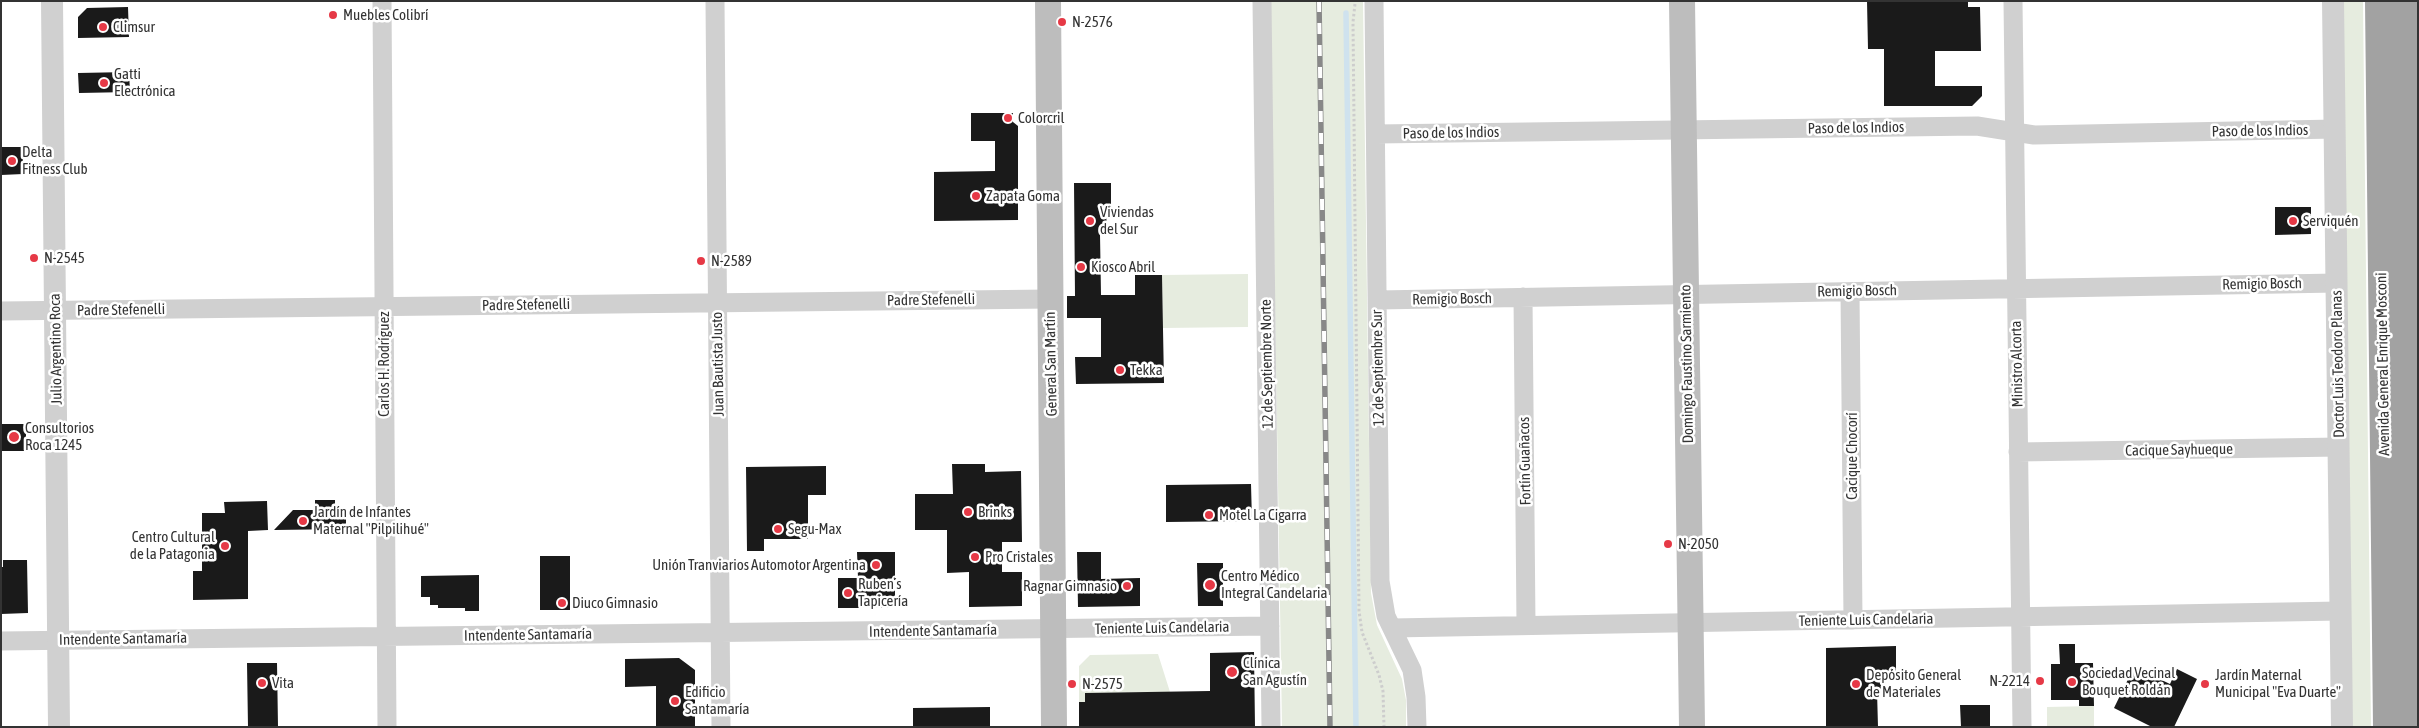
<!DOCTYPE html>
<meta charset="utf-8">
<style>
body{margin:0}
#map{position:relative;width:2419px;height:728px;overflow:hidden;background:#fff;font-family:"Asap Condensed",sans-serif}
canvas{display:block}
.frame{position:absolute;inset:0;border:2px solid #333;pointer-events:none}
</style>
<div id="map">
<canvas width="2419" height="728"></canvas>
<div class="frame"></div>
</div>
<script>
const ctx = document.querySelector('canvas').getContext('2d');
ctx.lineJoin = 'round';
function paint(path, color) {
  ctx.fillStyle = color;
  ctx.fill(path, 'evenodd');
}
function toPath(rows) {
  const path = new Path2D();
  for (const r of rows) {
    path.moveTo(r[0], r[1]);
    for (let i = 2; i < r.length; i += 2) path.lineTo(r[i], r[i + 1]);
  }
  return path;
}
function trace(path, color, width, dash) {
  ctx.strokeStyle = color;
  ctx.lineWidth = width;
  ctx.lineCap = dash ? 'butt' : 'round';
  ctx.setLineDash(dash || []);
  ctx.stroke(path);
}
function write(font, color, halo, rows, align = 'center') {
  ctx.font = font + ' "Asap Condensed",sans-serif';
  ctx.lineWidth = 5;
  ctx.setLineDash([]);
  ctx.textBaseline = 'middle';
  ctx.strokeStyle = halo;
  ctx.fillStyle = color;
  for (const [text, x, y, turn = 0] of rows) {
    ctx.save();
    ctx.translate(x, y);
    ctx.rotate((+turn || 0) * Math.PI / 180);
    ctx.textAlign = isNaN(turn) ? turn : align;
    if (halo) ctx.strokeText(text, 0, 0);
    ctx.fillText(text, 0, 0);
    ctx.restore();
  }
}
paint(toPath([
 [1270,1,1363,1,1371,593,1377,625,1402,679,1406,700,1406,727,1282,727],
 [2342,1,2363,1,2371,727,2349,727],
 [1248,274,1248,327,1163,328,1162,275],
 [1158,654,1170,692,1085,693,1085,702,1079,702,1079,666,1090,655],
 [2094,706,2094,727,2047,727,2047,707]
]), '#e6ecdf');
trace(toPath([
 [1346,13,1356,727]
]), '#cfe2ee', 5.5);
paint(toPath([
 [1867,1,1968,1,1968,7,1980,7,1981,51,1935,51,1935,86,1982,86,1982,96,1972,106,1884,106,1884,49,1868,49],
 [128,7,129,37,78,38,78,17,87,8],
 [129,72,130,92,79,93,78,73],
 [971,113,1013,113,1013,122,1018,126,1018,220,934,221,934,172,995,171,995,141,971,141],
 [1,147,23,147,23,174,1,175],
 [1074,183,1111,183,1111,208,1106,208,1107,234,1100,234,1101,295,1135,295,1135,275,1162,275,1164,383,1076,384,1075,357,1101,357,1101,318,1067,318,1067,296,1075,296],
 [2275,207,2311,207,2311,234,2275,235],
 [1,424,26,424,26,451,1,451],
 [952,464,985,464,985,472,1021,471,1022,542,1002,542,1002,572,1022,572,1022,606,969,607,969,572,947,573,947,530,915,530,915,494,953,494],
 [826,466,826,495,808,495,808,539,764,539,764,551,747,551,746,467],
 [1251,484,1252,521,1166,522,1166,485],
 [315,500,335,500,335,515,346,515,346,529,274,530,293,510,315,510],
 [267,501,268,530,248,531,248,599,193,600,193,571,202,571,202,513,225,513,224,502],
 [857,552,895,552,895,608,838,608,838,578,858,578],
 [1077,552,1101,552,1101,579,1140,578,1140,606,1078,607],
 [540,556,570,556,570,610,540,610],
 [3,560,27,560,28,613,1,614,1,567,3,567],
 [1197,563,1223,563,1223,606,1198,606],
 [479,575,479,611,465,611,465,608,438,608,438,605,430,605,430,597,421,597,421,576],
 [2059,644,2075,644,2075,663,2093,663,2094,706,2079,706,2079,700,2051,700,2051,664,2060,664],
 [1896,646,1896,678,1885,678,1886,691,1877,691,1878,727,1826,727,1826,648],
 [1254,652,1255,727,1079,727,1079,702,1085,702,1085,693,1210,691,1210,653],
 [679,658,695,670,695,727,656,727,656,686,625,687,625,659],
 [247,663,277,663,278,727,248,727],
 [2134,667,2170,684,2177,669,2197,679,2174,727,2152,727,2114,708],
 [1960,705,1990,705,1990,727,1961,727],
 [990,707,990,727,913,727,913,708]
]), '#1a1a1a');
trace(toPath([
 [1355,4,1353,22,1359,611,1362,632,1379,675,1383,691,1384,727]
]), '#cdcdcd', 3, [2.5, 2.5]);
trace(toPath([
 [382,1,387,727],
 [715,1,721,727],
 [1262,1,1271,727],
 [1374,1,1380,581,1386,616,1412,670,1416,697,1417,727],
 [2013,1,2022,727],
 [1376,134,1977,126,2034,135,2335,129],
 [1850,292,1853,620],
 [1523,297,1526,625],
 [1378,300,2337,283],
 [1,311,1050,299],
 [2018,452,2339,447],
 [1392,628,2340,611],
 [1,641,1270,626]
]), '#d0d0d0', 19);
trace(toPath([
 [52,1,59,727],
 [2333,1,2342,727]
]), '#d0d0d0', 22);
trace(toPath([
 [1048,1,1054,727],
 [1682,1,1692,727]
]), '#bdbdbd', 26);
trace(toPath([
 [2379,1,2387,727],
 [2404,1,2411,727]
]), '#a2a2a2', 28);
const rail = toPath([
 [1319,1,1330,727]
]);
trace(rail, '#888', 5.5);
trace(rail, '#fff', 4, [11]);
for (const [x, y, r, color] of [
 [333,15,5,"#e63946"],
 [1062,22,5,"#e63946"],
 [103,27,5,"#e63946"],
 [104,83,5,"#e63946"],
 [1008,118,5,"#e63946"],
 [12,161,5,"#e63946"],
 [976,196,5,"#e63946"],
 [1090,221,5,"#e63946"],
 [2293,221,5,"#e63946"],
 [34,258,5,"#e63946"],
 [701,261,5,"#e63946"],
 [1081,267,5,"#e63946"],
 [1120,370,5,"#e63946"],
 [14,437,6,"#e63946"],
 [968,512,5,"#e63946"],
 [1209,515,5,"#e63946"],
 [303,521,5,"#e63946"],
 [778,529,5,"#e63946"],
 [1668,544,5,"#e63946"],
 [225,546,5,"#e63946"],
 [975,557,5,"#e63946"],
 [876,565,5,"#e63946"],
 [1210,585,6,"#e63946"],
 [1127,586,5,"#e63946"],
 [848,593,5,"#e63946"],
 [562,603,5,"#e63946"],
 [1232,672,6,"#e63946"],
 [2040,681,5,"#e63946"],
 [2072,682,5,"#e63946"],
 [262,683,5,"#e63946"],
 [1072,684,5,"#e63946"],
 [1856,684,5,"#e63946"],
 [2205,684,5,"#e63946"],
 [675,701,5,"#e63946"]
]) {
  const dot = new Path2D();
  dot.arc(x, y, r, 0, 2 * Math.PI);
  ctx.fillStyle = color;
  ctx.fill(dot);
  trace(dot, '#fff', 2);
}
write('15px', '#333', '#fff', [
 ["Muebles Colibrí",343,15],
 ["N-2576",1072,22],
 ["Climsur",113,27],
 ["Gatti",114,74],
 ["Electrónica",114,91],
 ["Colorcril",1018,118],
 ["Delta",22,152],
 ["Fitness Club",22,169],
 ["Zapata Goma",986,196],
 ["Viviendas",1100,212],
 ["del Sur",1100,229],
 ["Serviquén",2303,221],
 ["N-2545",44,258],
 ["N-2589",711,261],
 ["Kiosco Abril",1091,267],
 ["Tekka",1130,370],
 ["Consultorios",25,428],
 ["Roca 1245",25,445],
 ["Jardín de Infantes",313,512],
 ["Maternal \"Pilpilihué\"",313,529],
 ["Brinks",978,512],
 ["Motel La Cigarra",1219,515],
 ["Segu-Max",788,529],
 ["Centro Cultural",215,537,"right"],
 ["de la Patagonia",215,554,"right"],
 ["N-2050",1678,544],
 ["Pro Cristales",985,557],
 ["Unión Tranviarios Automotor Argentina",866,565,"right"],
 ["Centro Médico",1221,576],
 ["Integral Candelaria",1221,593],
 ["Ruben´s",858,584],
 ["Tapicería",858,601],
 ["Ragnar Gimnasio",1117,586,"right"],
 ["Diuco Gimnasio",572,603],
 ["Clínica",1243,663],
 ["San Agustín",1243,680],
 ["Sociedad Vecinal",2082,673],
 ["Bouquet Roldán",2082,690],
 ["Depósito General",1866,675],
 ["de Materiales",1866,692],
 ["Jardín Maternal",2215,675],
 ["Municipal \"Eva Duarte\"",2215,692],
 ["N-2214",2030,681,"right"],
 ["Vita",272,683],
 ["N-2575",1082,684],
 ["Edificio",685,692],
 ["Santamaría",685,709]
], 'left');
write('15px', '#333', '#fff', [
 ["Paso de los Indios",1856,128,-1],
 ["Paso de los Indios",2260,131,-1],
 ["Paso de los Indios",1451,133,-1],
 ["Remigio Bosch",2262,284,-1],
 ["Remigio Bosch",1857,291,-1],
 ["Remigio Bosch",1452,299,-1],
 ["Padre Stefenelli",931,300,-1],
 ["Padre Stefenelli",526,305,-1],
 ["Padre Stefenelli",121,310,-1],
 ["Julio Argentino Roca",56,349,-91],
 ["Carlos H. Rodríguez",384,364,-90],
 ["Juan Bautista Justo",718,364,-91],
 ["General San Martín",1051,364,-91],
 ["12 de Septiembre Norte",1267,364,-91],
 ["Domingo Faustino Sarmiento",1687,364,-91],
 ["Ministro Alcorta",2017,364,-91],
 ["Doctor Luis Teodoro Planas",2338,364,-91],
 ["Avenida General Enrique Mosconi",2383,364,-91],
 ["12 de Septiembre Sur",1378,368,-91],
 ["Cacique Sayhueque",2179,450,-1],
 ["Cacique Chocorí",1852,456,-90],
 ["Fortín Guañacos",1525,461,-91],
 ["Teniente Luis Candelaria",1866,620,-1],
 ["Teniente Luis Candelaria",1162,628,-1],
 ["Intendente Santamaría",933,631,-1],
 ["Intendente Santamaría",528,635,-1],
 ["Intendente Santamaría",123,639,-1]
]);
</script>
